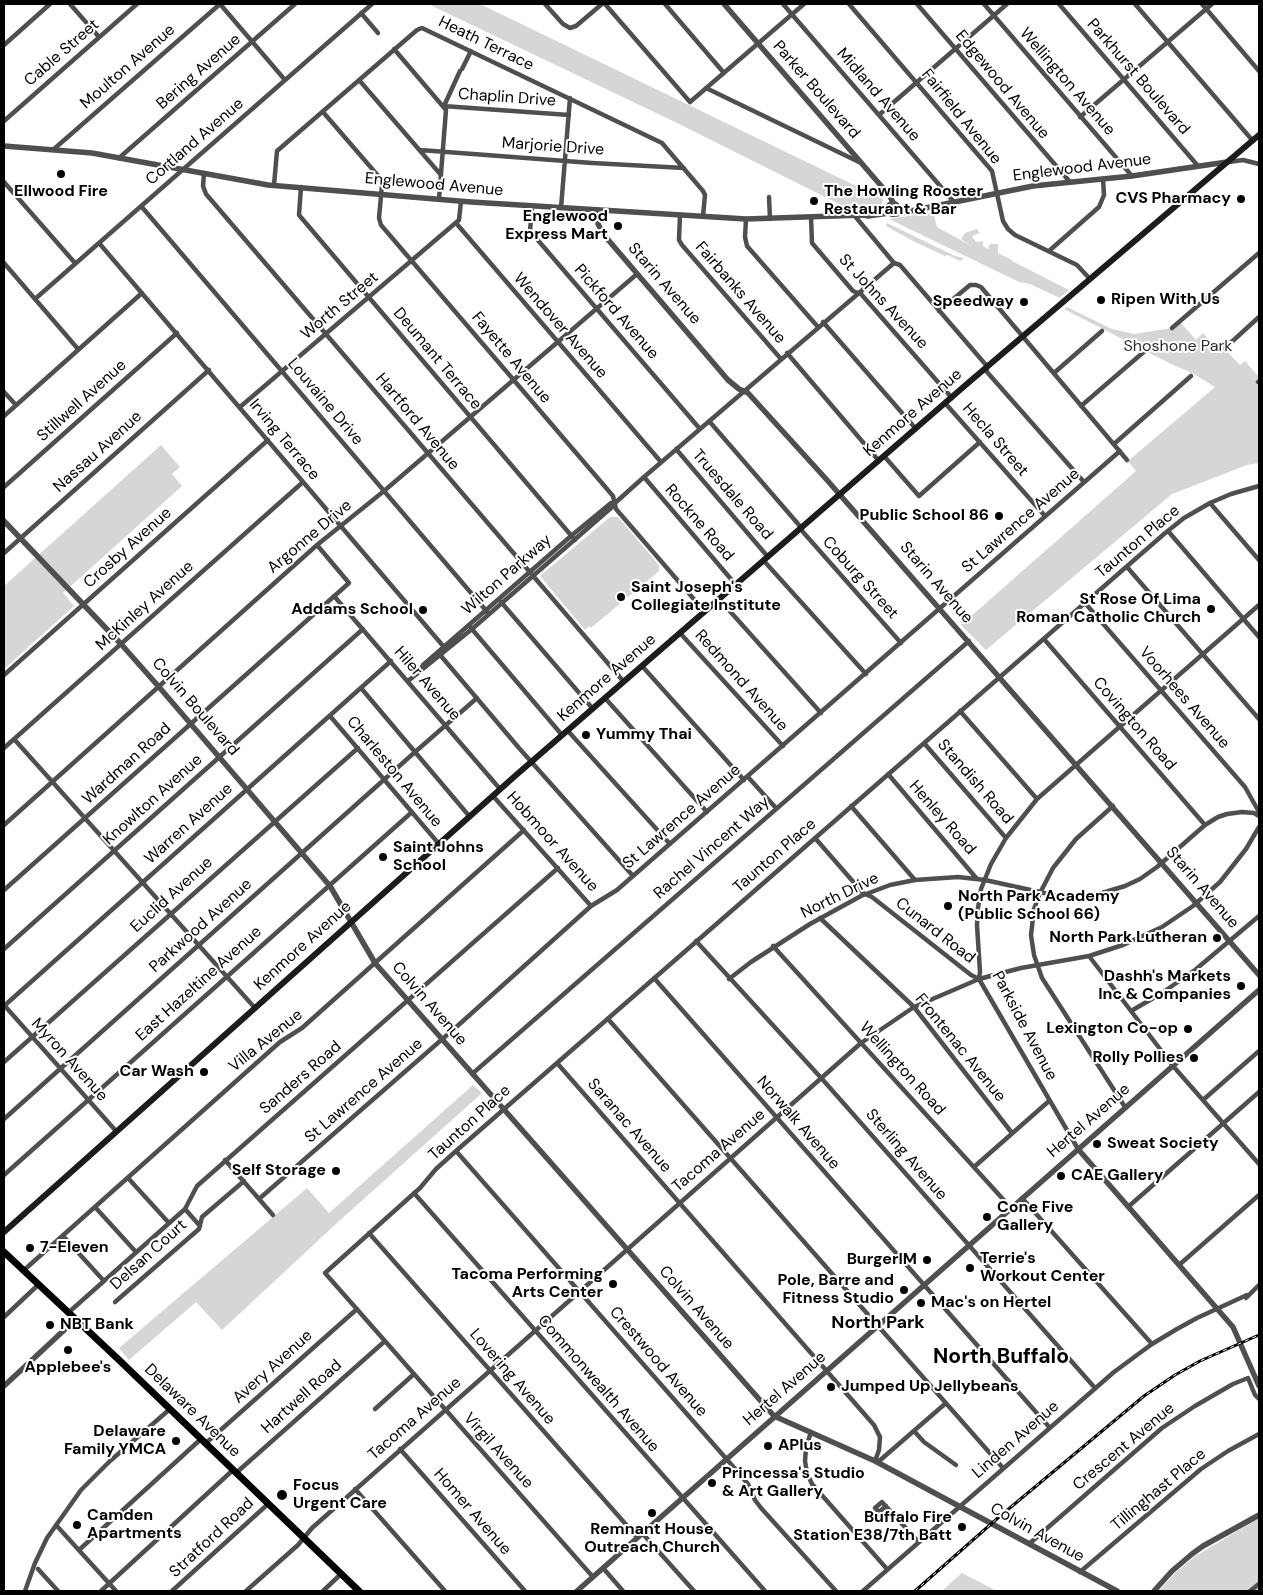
<!DOCTYPE html>
<style>
body{margin:0}
#map{position:relative;width:1263px;height:1595px;overflow:hidden;background:#fff;font-family:"DM Sans",sans-serif}
canvas{display:block}
.frame{position:absolute;inset:0;border:5px solid #000;pointer-events:none}
</style>
<div id="map">
<canvas width="1263" height="1595"></canvas>
<div class="frame"></div>
</div>
<script>
const ctx = document.querySelector('canvas').getContext('2d');
ctx.lineJoin = 'round';
function paint(path, color) {
  ctx.fillStyle = color;
  ctx.fill(path, 'evenodd');
}
function toPath(rows) {
  const path = new Path2D();
  for (const r of rows) {
    if (r.length === 3) {
      path.moveTo(r[0] + r[2], r[1]);
      path.arc(r[0], r[1], r[2], 0, 2 * Math.PI);
      continue;
    }
    path.moveTo(r[0], r[1]);
    for (let i = 2; i < r.length; i += 2) path.lineTo(r[i], r[i + 1]);
  }
  return path;
}
function trace(path, color, width, dash) {
  ctx.strokeStyle = color;
  ctx.lineWidth = width;
  ctx.lineCap = dash ? 'butt' : 'round';
  ctx.setLineDash(dash || []);
  ctx.stroke(path);
}
function write(font, color, halo, rows, align = 'center') {
  ctx.font = font + ' "DM Sans",sans-serif';
  ctx.lineWidth = 4;
  ctx.setLineDash([]);
  ctx.textBaseline = 'middle';
  ctx.strokeStyle = halo;
  ctx.fillStyle = color;
  for (const [text, x, y, turn = 0] of rows) {
    ctx.save();
    ctx.translate(x, y);
    ctx.rotate((+turn || 0) * Math.PI / 180);
    ctx.textAlign = isNaN(turn) ? turn : align;
    if (halo) ctx.strokeText(text, 0, 0);
    ctx.fillText(text, 0, 0);
    ctx.restore();
  }
}
paint(toPath([
 [428,4,480,4,883,199,881,208,851,210,675,122],
 [933,212,937,227,973,247,961,239,965,233,977,229,980,233,972,236,976,242,983,241,983,246,988,249,990,244,998,244,998,253,1012,260,1013,262,1009,262,1014,262,1069,290,1060,298,1030,284,1019,282,889,219],
 [887,223,955,256,964,258,960,261,948,255,945,256,915,242,886,226],
 [1067,307,1112,329,1134,334,1172,328,1181,323,1196,340,1203,333,1220,351,1224,348,1240,365,1245,361,1259,377,1256,381,1259,384,1259,463,1247,465,1172,494,986,650,961,625,1136,471,1128,461,1215,387,1192,373,1169,363,1064,309],
 [161,445,180,467,172,474,182,486,63,593,74,606,4,669,4,586],
 [610,517,618,517,659,565,659,571,591,628,589,626,585,630,540,576],
 [473,1085,482,1093,337,1223,222,1330,196,1302,129,1360,119,1348,307,1188,329,1213],
 [1259,1518,1259,1591,1159,1591,1175,1573,1194,1557],
 [962,1573,997,1591,944,1591,944,1589]
]), '#d6d6d6');
trace(toPath([
 [70,4,99,37],
 [220,4,285,80],
 [545,4,563,24,570,28,576,26,602,4],
 [605,4,690,102,804,4],
 [665,4,724,73],
 [783,4,954,202],
 [849,4,992,171,1003,221,1008,229,1015,235,1077,265,1090,279],
 [917,4,1070,182],
 [984,4,1132,176],
 [1059,4,1198,166],
 [1135,4,1253,141],
 [1202,4,1259,71],
 [361,13,378,33],
 [4,45,50,4],
 [394,49,446,110,439,199],
 [462,69,471,51],
 [359,80,441,175],
 [706,88,859,162],
 [443,106,569,115],
 [444,106,460,71],
 [323,112,380,178,382,185,379,218,381,225,613,496,616,509,705,612],
 [879,115,1007,4],
 [1080,117,1212,4],
 [4,121,137,4],
 [54,149,220,4],
 [420,150,592,163,684,168],
 [119,158,295,4],
 [1229,162,1243,160,1259,164],
 [204,174,203,186,206,194,624,682],
 [4,182,75,263],
 [274,185,277,151,417,30,422,28,662,143,703,191,705,195,703,216],
 [301,187,299,215,575,540],
 [769,197,770,219],
 [141,206,489,614],
 [532,206,530,231,700,429],
 [561,208,570,98],
 [680,215,679,240,682,245,781,359],
 [854,215,894,263,900,265,986,365,987,372,1084,482],
 [811,217,812,243,853,291,861,294,952,398],
 [746,219,745,237,747,246,818,327],
 [456,223,661,462],
 [99,243,444,647,441,656,519,748,633,876],
 [1049,251,1099,207,1104,195,1103,179],
 [4,263,78,349],
 [35,299,372,4],
 [939,311,970,285,976,285,981,287,1127,460],
 [823,322,916,429],
 [1172,328,1259,253],
 [1225,348,1259,317],
 [787,353,879,461],
 [1054,373,1102,331],
 [1258,382,1259,381],
 [4,392,16,405],
 [945,403,1045,516],
 [1081,406,1146,350],
 [240,407,459,220,461,201],
 [4,416,142,293],
 [709,421,799,525,803,532,901,643],
 [1114,444,1191,376],
 [676,449,768,557],
 [884,456,919,496,980,442],
 [644,477,736,585],
 [4,487,177,333],
 [1210,503,1259,560],
 [1168,531,1259,637],
 [4,553,209,370],
 [764,561,866,674],
 [1127,567,1259,719],
 [334,596,500,789],
 [719,599,821,713],
 [501,602,593,709],
 [1085,603,1245,787,1259,812],
 [471,628,562,735],
 [680,633,783,746],
 [1044,639,1205,825],
 [642,666,744,780],
 [419,672,423,665,571,536,611,503,615,503],
 [4,675,268,440],
 [408,681,472,629,611,508,615,503,644,477,894,263],
 [605,698,707,812],
 [960,711,1037,799],
 [330,716,439,844],
 [568,731,670,844],
 [14,739,255,1008],
 [924,743,1006,838],
 [4,748,303,482],
 [888,774,977,879],
 [748,777,776,808],
 [493,796,591,906],
 [851,806,915,880],
 [1113,806,1076,839,1053,868,1040,893,1034,909,1031,935,1034,955,1042,978,1125,1107],
 [470,817,415,752,477,698],
 [4,825,317,545,384,491,637,274],
 [815,838,863,893,872,897,971,975,979,979],
 [4,890,349,583,317,545],
 [820,918,914,1007,1012,1133],
 [696,941,823,1080,1095,1388],
 [773,946,1011,1208],
 [4,949,363,629],
 [1089,956,1173,1066,1259,1164],
 [654,978,1050,1428],
 [729,979,751,962,810,924,861,896,890,885,915,880,958,877,985,880,1058,896,1080,896,1102,893,1125,886,1140,879,1157,867,1205,825,1218,817,1227,814,1242,812,1254,813,1259,816],
 [4,1005,116,1131],
 [4,1006,391,661],
 [1131,1011,1162,993,1195,970,1259,916],
 [608,1019,1003,1468],
 [4,1062,358,748],
 [557,1063,874,1425,880,1437,879,1450,875,1461],
 [472,1074,969,641],
 [1203,1100,1259,1051],
 [4,1119,415,752,361,688],
 [1078,1149,979,979,980,972,977,925,978,908,981,889,991,864,1006,838,1037,799,1259,605],
 [456,1151,730,1463,748,1484,755,1500,761,1508,836,1591],
 [225,1160,273,1215],
 [974,1167,1049,1101],
 [4,1175,412,812],
 [128,1178,169,1223],
 [414,1193,765,1591],
 [1022,1198,1152,1344],
 [259,1199,463,1021,591,906,617,890,1120,451],
 [95,1207,136,1252],
 [1128,1207,1259,1092],
 [185,1209,200,1226],
 [369,1233,637,1537],
 [63,1236,104,1281],
 [1179,1265,1259,1195],
 [23,1271,280,1042,302,1028,524,830],
 [1246,1298,1259,1285],
 [115,1302,199,1229,202,1217,244,1181],
 [68,1313,185,1209,197,1186,558,868],
 [4,1317,38,1285],
 [375,1409,414,1374],
 [914,1431,924,1442,956,1465],
 [811,1432,806,1448,805,1461,807,1473,812,1484,887,1569],
 [206,1443,357,1309],
 [400,1449,525,1591],
 [878,1462,946,1403],
 [236,1473,385,1341],
 [355,1489,445,1591],
 [886,1506,879,1512,875,1508,882,1502,915,1538,919,1542],
 [56,1525,116,1591],
 [642,1533,694,1591],
 [1029,1544,1162,1428,1195,1406,1233,1384,1248,1378,1255,1395,1259,1399],
 [79,1550,201,1439],
 [603,1568,623,1591],
 [38,1569,58,1591],
 [1080,1572,1201,1469,1228,1451,1259,1434],
 [593,1577,325,1273,420,1188,436,1169,456,1151,1164,534,1184,518,1210,503,1231,494,1259,486],
 [25,1591,35,1563,47,1538,81,1490,110,1461,170,1409],
 [101,1591,233,1470],
 [172,1591,268,1504],
 [246,1591,298,1545,312,1528,861,1043,914,1007,979,979,1021,968,1089,956,1123,945,1162,927,1193,906,1220,882,1246,849,1259,827],
 [323,1591,341,1574],
 [863,1591,1114,1372,1152,1344,1177,1329,1197,1318,1247,1295],
 [1250,1591,1259,1584]
]), '#4f4f4f', 4.5);
trace(toPath([
 [724,4,889,195,894,204],
 [4,146,92,153,268,185,471,202,746,219,864,215,868,216,889,213],
 [893,209,5.5],
 [598,210,598,224,604,235,728,380,739,389,748,393,827,480,1259,975],
 [896,214,1033,186,1132,176,1227,162],
 [4,521,121,644,159,687,330,886,375,963,774,1416,875,1461,1117,1591],
 [1078,1149,1233,1327,1259,1386],
 [4,1386,75,1320],
 [577,1591,1259,990],
 [1154,1591,1172,1571,1192,1554,1203,1546,1259,1515]
]), '#4f4f4f', 5.5);
trace(toPath([
 [4,1232,515,776,968,383,1259,135]
]), '#1c1c1c', 6);
trace(toPath([
 [4,1252,118,1359,359,1591]
]), '#000', 7);
const rail = toPath([
 [915,1591,999,1517,1144,1396,1175,1375,1200,1361,1259,1335]
]);
trace(rail, '#000', 3);
trace(rail, '#fff', 1, [4]);
for (const [x, y, r, color] of [
 [61,174,5,"#000"],
 [1241,199,5,"#000"],
 [814,201,5,"#000"],
 [618,226,5,"#000"],
 [1101,300,5,"#000"],
 [1024,302,5,"#000"],
 [999,516,5,"#000"],
 [621,597,5,"#000"],
 [1211,609,5,"#000"],
 [423,610,5,"#000"],
 [586,735,5,"#000"],
 [383,857,5,"#000"],
 [948,906,5,"#000"],
 [1217,938,5,"#000"],
 [1241,986,5,"#000"],
 [1188,1029,5,"#000"],
 [1194,1058,5,"#000"],
 [204,1072,5,"#000"],
 [1097,1144,5,"#000"],
 [336,1171,5,"#000"],
 [1061,1176,5,"#000"],
 [987,1217,5,"#000"],
 [30,1248,5,"#000"],
 [927,1260,5,"#000"],
 [970,1268,5,"#000"],
 [613,1284,5,"#000"],
 [904,1290,5,"#000"],
 [921,1303,5,"#000"],
 [50,1325,5,"#000"],
 [68,1350,5,"#000"],
 [831,1387,5,"#000"],
 [176,1441,5,"#000"],
 [768,1446,5,"#000"],
 [712,1483,5,"#000"],
 [282,1495,6,"#000"],
 [652,1513,5,"#000"],
 [77,1525,5,"#000"],
 [962,1527,5,"#000"]
]) {
  const dot = new Path2D();
  dot.arc(x, y, r, 0, 2 * Math.PI);
  ctx.fillStyle = color;
  ctx.fill(dot);
  trace(dot, '#fff', 2);
}
write('16px', '#000', '#fff', [
 ["Heath Terrace",486,44,26],
 ["Cable Street",62,53,-41],
 ["Moulton Avenue",128,67,-41],
 ["Bering Avenue",199,72,-41],
 ["Parkhurst Boulevard",1138,77,49],
 ["Wellington Avenue",1067,82,49],
 ["Edgewood Avenue",1002,85,50],
 ["Parker Boulevard",816,90,49],
 ["Midland Avenue",878,95,49],
 ["Chaplin Drive",507,98,4],
 ["Fairfield Avenue",961,117,51],
 ["Cortland Avenue",195,142,-41],
 ["Marjorie Drive",553,147,4],
 ["Englewood Avenue",1082,168,-7],
 ["Englewood Avenue",434,185,5],
 ["Starin Avenue",664,284,49],
 ["Fairbanks Avenue",740,293,49],
 ["St Johns Avenue",883,302,47],
 ["Worth Street",340,306,-40],
 ["Pickford Avenue",616,312,49],
 ["Wendover Avenue",560,326,49],
 ["Fayette Avenue",511,358,50],
 ["Deumant Terrace",437,359,50],
 ["Stillwell Avenue",82,401,-42],
 ["Louvaine Drive",325,402,50],
 ["Kenmore Avenue",913,413,-41],
 ["Hartford Avenue",417,422,50],
 ["Irving Terrace",284,440,50],
 ["Hecla Street",995,440,49],
 ["Nassau Avenue",98,452,-42],
 ["Truesdale Road",732,495,49],
 ["St Lawrence Avenue",1021,521,-41],
 ["Rockne Road",699,523,49],
 ["Argonne Drive",310,537,-40],
 ["Taunton Place",1138,542,-40],
 ["Crosby Avenue",128,548,-42],
 ["Wilton Parkway",507,575,-41],
 ["Coburg Street",860,578,48],
 ["Starin Avenue",936,583,49],
 ["McKinley Avenue",145,606,-42],
 ["Kenmore Avenue",607,678,-41],
 ["Redmond Avenue",741,681,48],
 ["Hiler Avenue",427,684,49],
 ["Voorhees Avenue",1184,698,49],
 ["Colvin Boulevard",195,707,49],
 ["Covington Road",1134,724,49],
 ["Wardman Road",127,764,-42],
 ["Charleston Avenue",394,772,50],
 ["Standish Road",975,782,49],
 ["Knowlton Avenue",153,800,-42],
 ["St Lawrence Avenue",682,817,-41],
 ["Henley Road",942,818,49],
 ["Warren Avenue",189,824,-42],
 ["Hobmoor Avenue",552,842,48],
 ["Rachel Vincent Way",712,848,-41],
 ["Taunton Place",775,856,-41],
 ["Starin Avenue",1202,888,49],
 ["Euclid Avenue",172,895,-42],
 ["North Drive",840,896,-26],
 ["Parkwood Avenue",201,926,-42],
 ["Cunard Road",935,931,38],
 ["Kenmore Avenue",303,946,-42],
 ["East Hazeltine Avenue",199,984,-42],
 ["Colvin Avenue",429,1004,49],
 ["Parkside Avenue",1024,1026,62],
 ["Villa Avenue",266,1041,-39],
 ["Frontenac Avenue",960,1048,51],
 ["Myron Avenue",69,1060,48],
 ["Wellington Road",902,1069,48],
 ["Sanders Road",301,1078,-41],
 ["St Lawrence Avenue",364,1091,-41],
 ["Hertel Avenue",1089,1121,-41],
 ["Taunton Place",470,1123,-42],
 ["Norwalk Avenue",798,1123,49],
 ["Saranac Avenue",629,1126,49],
 ["Tacoma Avenue",719,1151,-41],
 ["Sterling Avenue",906,1155,49],
 ["Delsan Court",149,1255,-42],
 ["Colvin Avenue",696,1308,49],
 ["Crestwood Avenue",658,1362,49],
 ["Avery Avenue",273,1367,-42],
 ["Lovering Avenue",512,1377,49],
 ["Commonwealth Avenue",598,1384,49],
 ["Hertel Avenue",785,1389,-41],
 ["Hartwell Road",302,1397,-42],
 ["Delaware Avenue",192,1411,44],
 ["Tacoma Avenue",415,1419,-41],
 ["Linden Avenue",1016,1440,-41],
 ["Crescent Avenue",1124,1447,-40],
 ["Virgil Avenue",498,1451,48],
 ["Tillinghast Place",1159,1490,-40],
 ["Homer Avenue",472,1512,49],
 ["Colvin Avenue",1037,1533,29],
 ["Stratford Road",212,1538,-43]
]);
write('bold 16px', '#000', '#fff', [
 ["Ellwood Fire",61,192,"center"],
 ["The Howling Rooster",824,192],
 ["Restaurant & Bar",824,210],
 ["CVS Pharmacy",1231,199,"right"],
 ["Englewood",608,217,"right"],
 ["Express Mart",608,235,"right"],
 ["Ripen With Us",1111,300],
 ["Speedway",1014,302,"right"],
 ["Public School 86",989,516,"right"],
 ["Saint Joseph's",631,588],
 ["Collegiate Institute",631,606],
 ["St Rose Of Lima",1201,600,"right"],
 ["Roman Catholic Church",1201,618,"right"],
 ["Addams School",413,610,"right"],
 ["Yummy Thai",596,735],
 ["Saint Johns",393,848],
 ["School",393,866],
 ["North Park Academy",958,897],
 ["(Public School 66)",958,915],
 ["North Park Lutheran",1207,938,"right"],
 ["Dashh's Markets",1231,977,"right"],
 ["Inc & Companies",1231,995,"right"],
 ["Lexington Co-op",1178,1029,"right"],
 ["Rolly Pollies",1184,1058,"right"],
 ["Car Wash",194,1072,"right"],
 ["Sweat Society",1107,1144],
 ["Self Storage",326,1171,"right"],
 ["CAE Gallery",1071,1176],
 ["Cone Five",997,1208],
 ["Gallery",997,1226],
 ["7-Eleven",40,1248],
 ["Terrie's",980,1259],
 ["Workout Center",980,1277],
 ["BurgerIM",917,1260,"right"],
 ["Tacoma Performing",603,1275,"right"],
 ["Arts Center",603,1293,"right"],
 ["Pole, Barre and",894,1281,"right"],
 ["Fitness Studio",894,1299,"right"],
 ["Mac's on Hertel",931,1303],
 ["NBT Bank",60,1325],
 ["Applebee's",68,1368,"center"],
 ["Jumped Up Jellybeans",841,1387],
 ["Delaware",166,1432,"right"],
 ["Family YMCA",166,1450,"right"],
 ["APlus",778,1446],
 ["Princessa's Studio",722,1474],
 ["& Art Gallery",722,1492],
 ["Focus",293,1486],
 ["Urgent Care",293,1504],
 ["Camden",87,1516],
 ["Apartments",87,1534],
 ["Buffalo Fire",952,1518,"right"],
 ["Station E38/7th Batt",952,1536,"right"],
 ["Remnant House",652,1530,"center"],
 ["Outreach Church",652,1548,"center"]
], 'left');
write('16px', '#2d2d2d', '#fff', [
 ["Shoshone Park",1178,347]
]);
write('bold 18px', '#000', '#fff', [
 ["North Park",878,1323]
]);
write('bold 21px', '#000', '#fff', [
 ["North Buffalo",1001,1357]
]);
</script>
